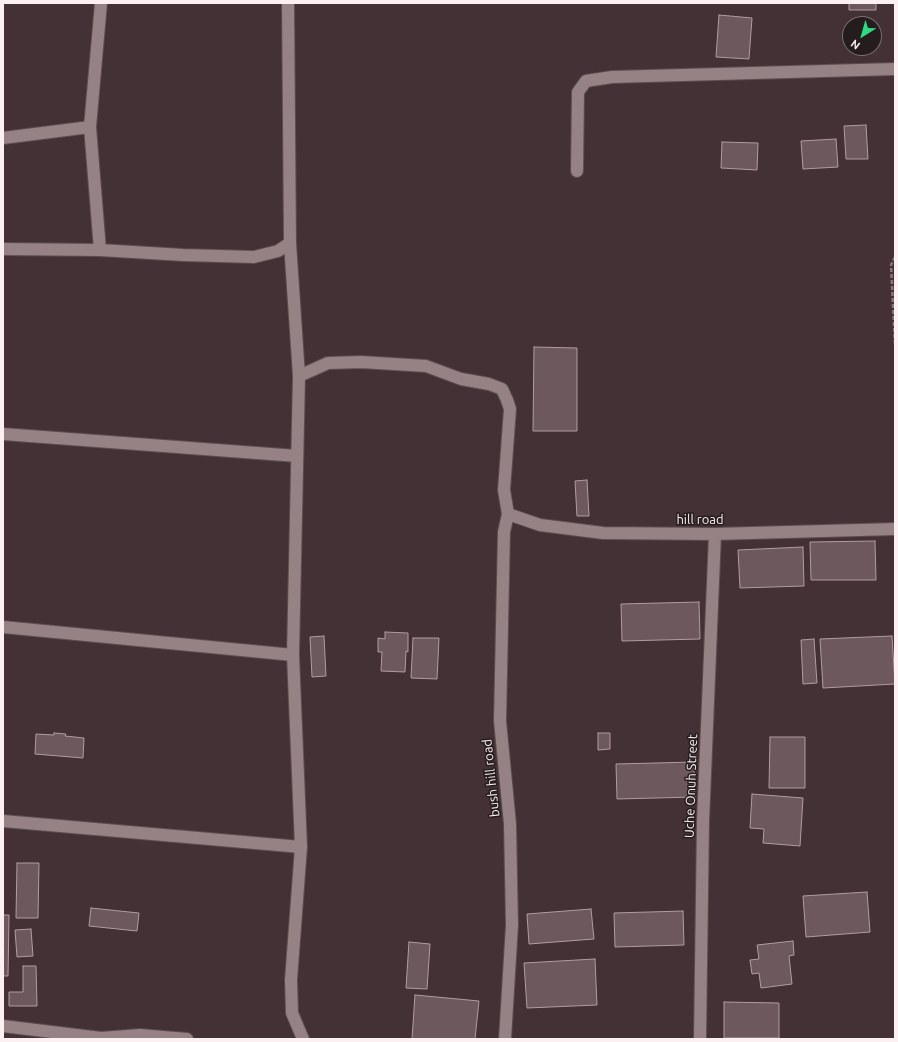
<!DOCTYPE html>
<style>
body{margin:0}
#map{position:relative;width:898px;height:1042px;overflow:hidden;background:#433135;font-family:Ubuntu,sans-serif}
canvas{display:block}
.frame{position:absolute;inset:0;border:4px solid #fcf0f2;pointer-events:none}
.north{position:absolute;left:842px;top:16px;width:40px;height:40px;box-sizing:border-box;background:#241c1d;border:1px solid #7a7172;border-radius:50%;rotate:217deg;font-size:11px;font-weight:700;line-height:16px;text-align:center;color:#fcf0f2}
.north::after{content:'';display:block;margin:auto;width:14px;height:18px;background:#31d882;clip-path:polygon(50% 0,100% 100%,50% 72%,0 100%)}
</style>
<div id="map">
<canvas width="898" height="1042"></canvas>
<div class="frame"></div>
<div class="north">N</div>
</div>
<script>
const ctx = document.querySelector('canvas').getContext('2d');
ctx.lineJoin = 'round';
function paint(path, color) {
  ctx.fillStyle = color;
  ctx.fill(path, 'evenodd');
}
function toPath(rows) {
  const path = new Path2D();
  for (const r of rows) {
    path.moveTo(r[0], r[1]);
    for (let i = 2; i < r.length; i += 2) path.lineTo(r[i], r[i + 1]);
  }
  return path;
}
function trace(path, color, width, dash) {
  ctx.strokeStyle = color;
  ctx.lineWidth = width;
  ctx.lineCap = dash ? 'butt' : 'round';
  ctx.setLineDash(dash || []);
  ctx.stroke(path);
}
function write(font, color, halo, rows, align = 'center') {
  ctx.font = font + ' Ubuntu,sans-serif';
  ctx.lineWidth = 3;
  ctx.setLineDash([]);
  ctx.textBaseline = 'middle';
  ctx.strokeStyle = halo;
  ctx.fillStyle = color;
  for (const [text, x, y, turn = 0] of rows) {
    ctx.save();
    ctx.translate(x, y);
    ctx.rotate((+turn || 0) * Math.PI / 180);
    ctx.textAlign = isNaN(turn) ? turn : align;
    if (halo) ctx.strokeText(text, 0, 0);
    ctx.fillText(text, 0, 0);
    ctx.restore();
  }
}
const building = toPath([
 [849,3,876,3,876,10,849,10,849,3],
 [719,15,752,18,749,59,716,57,719,15],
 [866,125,868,159,846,159,844,126,866,125],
 [836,139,838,167,803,169,801,141,836,139],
 [722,142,758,143,757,170,721,168,722,142],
 [534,347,577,348,577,431,533,431,534,347],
 [587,480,589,516,577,516,575,481,587,480],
 [875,541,876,580,811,580,810,542,875,541],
 [803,547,804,586,740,588,738,550,803,547],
 [699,602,700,639,622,641,621,604,699,602],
 [385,632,408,633,408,652,406,651,405,672,381,671,382,652,378,652,378,638,385,639,385,632],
 [324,636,326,676,312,677,310,637,324,636],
 [892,636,895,684,823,688,820,639,892,636],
 [413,638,439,638,437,679,411,678,413,638],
 [814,639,817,683,803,684,801,640,814,639],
 [54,733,66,734,65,736,84,738,83,758,35,754,36,734,54,735,54,733],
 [598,733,610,733,610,749,598,750,598,733],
 [770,737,805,737,805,788,769,788,770,737],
 [694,762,695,797,617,799,616,764,694,762],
 [752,794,803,798,800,846,763,843,764,829,750,828,752,794],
 [17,863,39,863,38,918,16,918,17,863],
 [867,892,870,932,806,937,803,896,867,892],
 [91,908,139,913,137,931,89,926,91,908],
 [591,909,594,939,529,944,527,914,591,909],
 [683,911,684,945,615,947,614,913,683,911],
 [3,915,9,915,8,976,3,976,3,915],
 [31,929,33,956,17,957,15,930,31,929],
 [793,941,794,955,789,956,792,984,761,988,759,973,752,974,750,960,759,959,757,945,793,941],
 [409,942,430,944,427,989,406,988,409,942],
 [595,959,597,1005,527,1008,524,963,595,959],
 [23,966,36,966,37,1006,9,1006,9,992,23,992,23,966],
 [415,995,479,1001,475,1039,412,1039,415,995],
 [724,1002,779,1003,779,1038,724,1038,724,1002]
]);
paint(building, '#6d595d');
trace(building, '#b29ca0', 1);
const minor = toPath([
 [288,3,290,243,299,376,293,655,301,847,291,980,292,1013,303,1039],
 [3,138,90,127],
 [577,171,578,92,586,81,612,77,895,69],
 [3,249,100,250,183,255,254,257,278,251,290,243],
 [100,250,90,127,101,3],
 [299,376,328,363,361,362,426,366,461,379,489,384,502,389,507,400,510,409,504,490,508,514,504,532,500,721,510,824,512,925,505,1039],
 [3,434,297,456],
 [508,514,540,525,603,533,715,534,895,529],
 [3,627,293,655],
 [3,821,301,847],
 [3,1026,101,1038,140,1035,187,1039],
 [700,1039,703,822,715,534]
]);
trace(minor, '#5c4d50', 14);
trace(toPath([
 [895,257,891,265,895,346]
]), '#86777a', 2.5, [4, 2]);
trace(minor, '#968185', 12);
write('13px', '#fcf0f2', '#241c1d', [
 ["hill road",700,520],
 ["bush hill road",491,778,-96],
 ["Uche Onuh Street",691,786,-88]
]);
</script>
